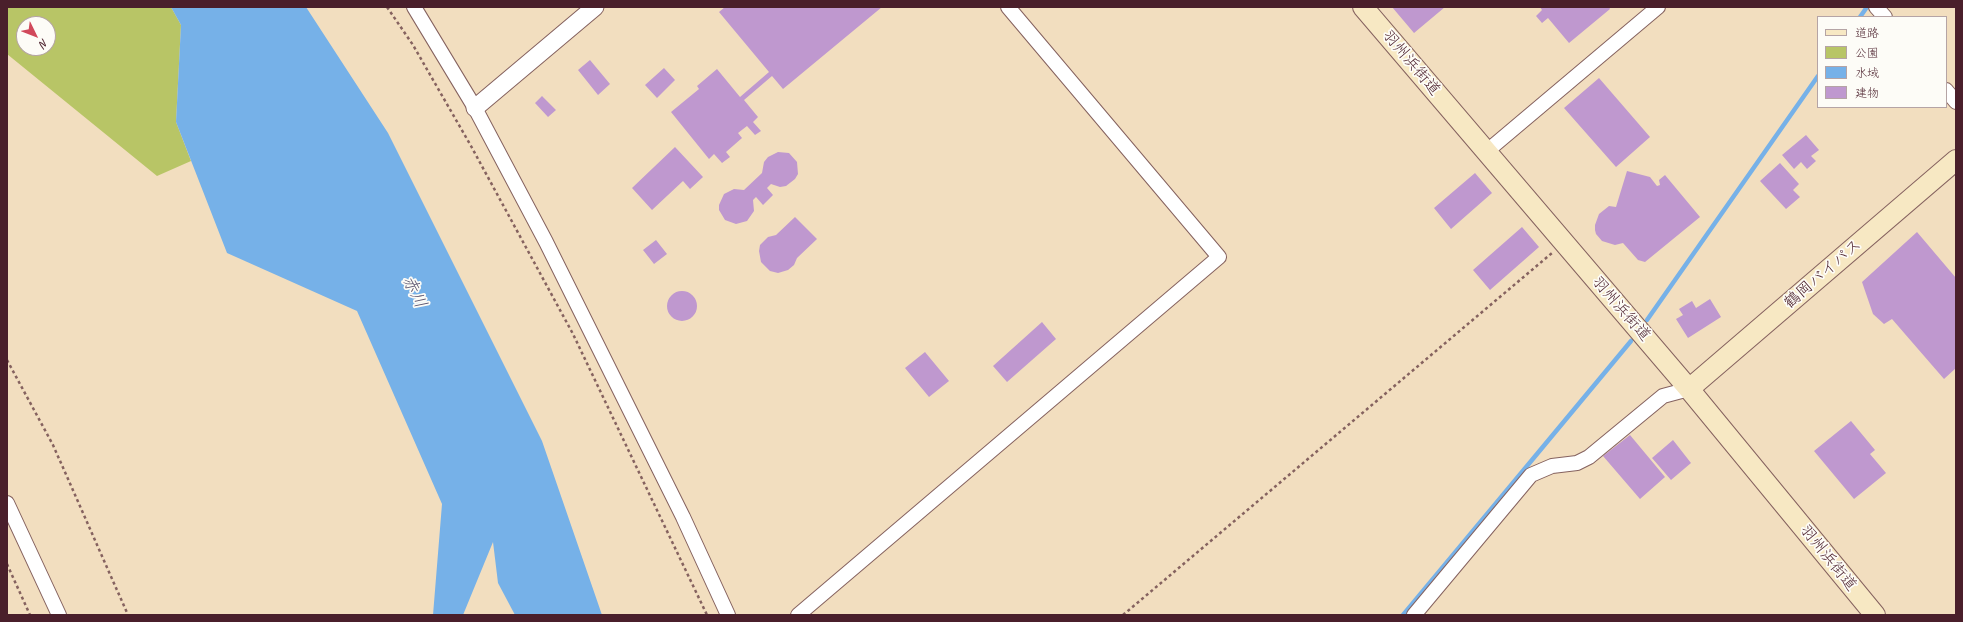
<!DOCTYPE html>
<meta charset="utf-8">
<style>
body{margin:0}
#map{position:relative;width:1963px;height:622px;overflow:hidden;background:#f2debf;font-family:Caveat,"Klee One",sans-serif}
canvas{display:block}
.frame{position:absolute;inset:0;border:8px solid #4a1f2b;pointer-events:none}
.legend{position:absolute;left:1817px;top:16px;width:130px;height:92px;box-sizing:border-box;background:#fdfcf7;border:1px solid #b5a4a5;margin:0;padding:5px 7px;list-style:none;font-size:12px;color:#4a1f2b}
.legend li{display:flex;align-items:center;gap:8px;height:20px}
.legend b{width:20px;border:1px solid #b5a4a5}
.north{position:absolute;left:16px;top:16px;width:40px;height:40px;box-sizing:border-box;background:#fdfcf7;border:1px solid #b5a4a5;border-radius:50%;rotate:133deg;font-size:11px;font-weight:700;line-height:16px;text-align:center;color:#4a1f2b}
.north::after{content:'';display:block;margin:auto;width:14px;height:18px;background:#d1495b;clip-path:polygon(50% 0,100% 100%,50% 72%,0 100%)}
</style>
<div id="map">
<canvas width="1963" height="622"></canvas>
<div class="frame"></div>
<ul class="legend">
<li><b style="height:5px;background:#f7e8c3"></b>道路</li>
<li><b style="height:11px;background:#b8c566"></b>公園</li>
<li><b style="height:11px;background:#76b1e8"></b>水域</li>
<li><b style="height:11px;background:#bf98cf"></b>建物</li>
</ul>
<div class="north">N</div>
</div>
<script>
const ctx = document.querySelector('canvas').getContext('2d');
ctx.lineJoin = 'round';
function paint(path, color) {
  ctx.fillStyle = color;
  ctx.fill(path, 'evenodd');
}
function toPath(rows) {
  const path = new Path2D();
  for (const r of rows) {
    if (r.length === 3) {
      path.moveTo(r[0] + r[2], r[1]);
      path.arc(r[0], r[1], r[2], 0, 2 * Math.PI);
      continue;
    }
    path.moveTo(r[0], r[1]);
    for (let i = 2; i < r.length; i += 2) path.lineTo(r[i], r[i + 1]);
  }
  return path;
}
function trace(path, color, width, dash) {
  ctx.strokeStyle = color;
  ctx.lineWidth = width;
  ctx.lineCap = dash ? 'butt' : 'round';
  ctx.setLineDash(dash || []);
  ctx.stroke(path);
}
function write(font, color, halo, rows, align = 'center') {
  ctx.font = font + ' Caveat,"Klee One",sans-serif';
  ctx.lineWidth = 3.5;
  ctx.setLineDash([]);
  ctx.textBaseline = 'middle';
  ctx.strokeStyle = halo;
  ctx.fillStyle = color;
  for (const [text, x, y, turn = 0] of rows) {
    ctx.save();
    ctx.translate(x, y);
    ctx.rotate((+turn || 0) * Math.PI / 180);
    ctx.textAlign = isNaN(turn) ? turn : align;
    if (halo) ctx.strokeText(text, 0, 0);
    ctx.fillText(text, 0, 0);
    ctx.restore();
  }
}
paint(toPath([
 [7,7,171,7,181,25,176,122,191,161,157,176,7,54],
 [24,24,48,24,48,48,24,48]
]), '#b8c566');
paint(toPath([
 [171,7,306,7,388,133,542,441,602,615,515,615,498,583,493,542,463,615,433,615,442,504,357,311,227,253,176,122,181,25]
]), '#76b1e8');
trace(toPath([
 [1860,17,1867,7],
 [1647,320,1818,76],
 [1403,615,1631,341]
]), '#76b1e8', 4.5);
paint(toPath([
 [725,7,882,7,783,89,772,76,744,100,758,117,753,122,761,131,755,135,747,126,738,133,742,138,726,152,730,157,722,163,714,154,709,159,671,112,699,89,697,86,717,69,740,97,769,72,719,12],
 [1392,7,1445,7,1414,33],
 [1540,7,1609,7,1610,9,1569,43,1548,18,1542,23,1536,16,1542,10],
 [590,60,610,84,598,95,578,70],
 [664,68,675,80,657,98,645,85],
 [1599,78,1650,137,1616,167,1564,108],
 [542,96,556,110,548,117,535,103],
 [1806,135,1819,150,1811,156,1816,161,1807,169,1801,162,1794,169,1782,155],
 [675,147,703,177,690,189,683,181,652,210,632,188],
 [778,152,789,153,797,162,798,174,795,179,786,186,780,187,771,184,767,188,773,195,763,205,756,197,753,200,754,211,747,221,736,224,725,220,719,210,719,205,724,194,734,189,744,190,762,173,764,162,768,157],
 [1780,163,1799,184,1793,190,1800,197,1786,209,1760,181],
 [1627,171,1650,177,1657,186,1660,185,1659,180,1665,175,1700,217,1645,262,1638,260,1623,243,1615,245,1602,241,1596,234,1595,230,1595,225,1599,214,1609,206,1616,207],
 [1475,173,1492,193,1451,229,1434,208],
 [795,217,817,239,797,258,794,265,788,270,778,273,770,271,761,262,759,251,760,245,768,237,776,235],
 [1522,227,1539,247,1490,290,1473,270],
 [1917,232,1956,278,1956,368,1944,379,1892,319,1884,324,1873,314,1862,282],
 [656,240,667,254,654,264,643,250],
 [682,306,15],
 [1710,299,1721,317,1688,338,1676,319,1683,315,1679,309,1692,301,1696,308],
 [1042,322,1056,339,1007,382,993,366],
 [925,352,949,381,929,397,905,368],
 [1851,421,1875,450,1870,454,1886,473,1854,499,1814,451],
 [1630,435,1665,477,1640,499,1603,456],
 [1673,440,1691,463,1671,480,1652,458]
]), '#bf98cf');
const minor = toPath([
 [414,7,475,108,546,242,683,517,728,615],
 [1876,7,1885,17],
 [1946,90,1956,102],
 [1486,152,1658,7],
 [7,503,59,615],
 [798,615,1219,257,1008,7],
 [1414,615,1531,475,1552,466,1577,463,1589,457,1663,396,1689,389]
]);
const tertiary = toPath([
 [475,108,595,7]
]);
const secondary = toPath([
 [1363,7,1689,389,1875,615],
 [1689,389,1956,160]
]);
trace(minor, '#85625f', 16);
trace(tertiary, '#85625f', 19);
trace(secondary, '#85625f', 22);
trace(toPath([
 [387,7,413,45,471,146,573,334,707,615],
 [7,360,53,445,128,615],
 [7,564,30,615],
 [1123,615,1552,253]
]), '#85625f', 2.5, [3, 3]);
trace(minor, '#fff', 14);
trace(tertiary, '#fff', 17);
trace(secondary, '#f7e8c3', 20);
write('16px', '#4a1f2b', '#fdfcf7', [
 ["羽州浜街道",1411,63,50],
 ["鶴岡バイパス",1823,274,-41],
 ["羽州浜街道",1621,309,49],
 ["羽州浜街道",1828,558,51]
]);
write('italic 17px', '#59526d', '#fdfcf7', [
 ["赤川",414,292,64]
]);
</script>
